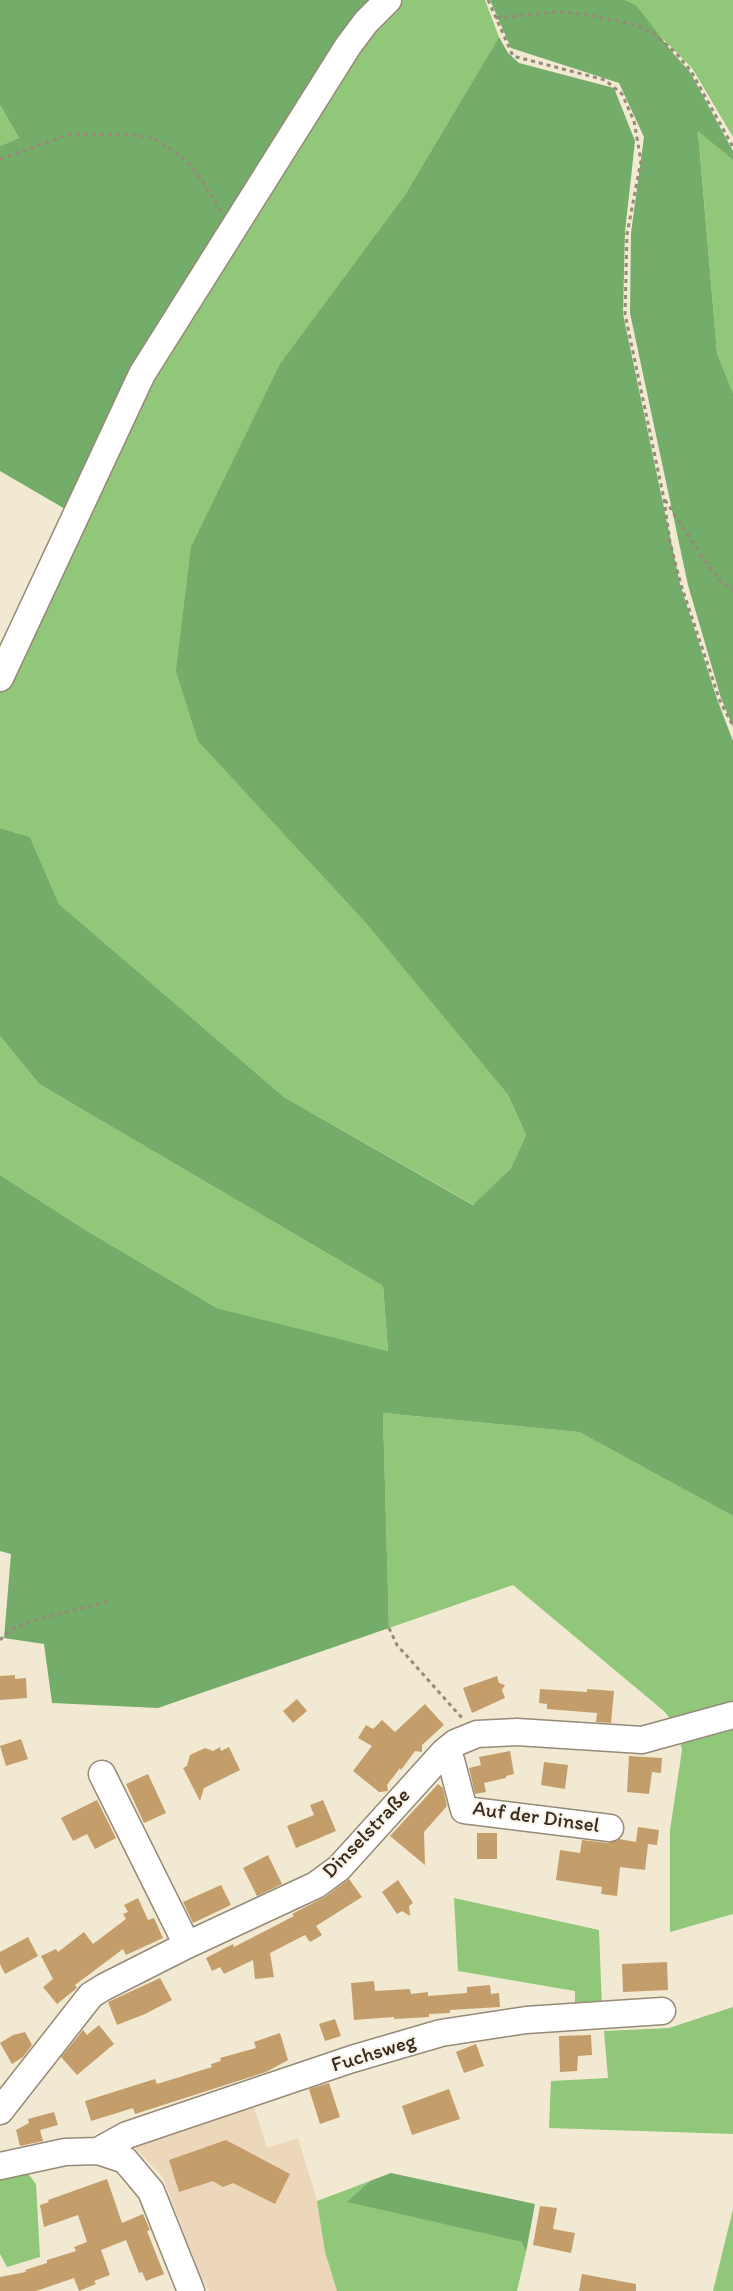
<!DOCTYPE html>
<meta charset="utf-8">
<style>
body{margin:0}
canvas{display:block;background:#f1e9d2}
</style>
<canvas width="733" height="2291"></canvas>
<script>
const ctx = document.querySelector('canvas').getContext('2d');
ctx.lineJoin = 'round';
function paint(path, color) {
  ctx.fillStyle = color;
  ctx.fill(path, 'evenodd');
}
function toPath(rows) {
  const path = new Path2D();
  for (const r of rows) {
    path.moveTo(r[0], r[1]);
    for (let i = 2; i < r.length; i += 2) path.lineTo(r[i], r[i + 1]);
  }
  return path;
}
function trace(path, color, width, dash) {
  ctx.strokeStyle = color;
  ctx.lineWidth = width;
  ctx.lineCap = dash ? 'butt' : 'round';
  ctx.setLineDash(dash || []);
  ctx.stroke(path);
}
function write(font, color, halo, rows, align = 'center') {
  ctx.font = font + ' Itim,sans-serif';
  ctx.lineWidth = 4;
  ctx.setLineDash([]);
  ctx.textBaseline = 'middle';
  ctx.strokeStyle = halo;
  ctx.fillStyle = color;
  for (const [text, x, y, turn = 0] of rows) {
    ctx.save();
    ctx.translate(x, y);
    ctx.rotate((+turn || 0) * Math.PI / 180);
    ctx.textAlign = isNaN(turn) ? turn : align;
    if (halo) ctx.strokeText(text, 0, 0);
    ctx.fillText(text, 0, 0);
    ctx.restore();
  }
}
paint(toPath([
 [252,2100,267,2148,298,2138,320,2210,325,2252,337,2291,209,2291,200,2274,162,2176,134,2147,145,2137]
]), '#ecd7ba');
paint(toPath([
 [394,0,485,0,499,37,403,198,368,924,508,1095,526,1135,511,1168,474,1205,284,1097,59,904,30,837,0,828,0,688,144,376],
 [625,0,733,0,733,137,692,68,656,32,636,5],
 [0,105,19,138,0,146],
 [698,130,733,160,733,393,717,353],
 [0,1036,39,1084,383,1286,388,1351,217,1308,84,1229,0,1175],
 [383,1413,579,1432,733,1516,733,1706,673,1723,665,1712,513,1585,389,1628],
 [733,1720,733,1914,670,1932,670,1830,682,1750,679,1737],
 [454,1898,599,1930,602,2008,575,2010,575,1991,458,1971],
 [733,2007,733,2134,549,2128,551,2081,608,2078,604,2031,669,2028],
 [26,2171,36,2184,40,2257,7,2267,0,2254,0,2178],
 [370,2181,348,2202,523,2242,526,2252,517,2291,337,2291,325,2252,317,2201],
 [733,2209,733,2291,713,2291]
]), '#91c779');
paint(toPath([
 [0,0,382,0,72,513,0,471,0,146,19,138,0,105],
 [490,0,625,0,636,5,673,53,690,72,733,151,733,160,698,131,717,353,733,393,733,727,721,698,688,585,630,313,631,233,644,137,619,83,511,48],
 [499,37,508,53,519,63,614,88,635,141,625,232,623,314,680,584,717,699,733,741,733,1516,579,1432,383,1413,389,1628,158,1708,52,1703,44,1644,4,1638,11,1554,0,1551,0,1175,84,1229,217,1308,388,1351,383,1286,39,1084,0,1036,0,828,30,837,59,904,284,1097,473,1205,511,1168,526,1135,508,1095,368,925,198,741,176,671,191,547,280,364,403,198],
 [391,2173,535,2204,526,2252,522,2242,347,2202,370,2181]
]), '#74ac69');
paint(toPath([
 [15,1675,15,1679,26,1678,27,1698,0,1700,0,1676],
 [497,1676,499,1683,505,1685,502,1690,505,1698,472,1713,463,1688],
 [540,1689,587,1692,587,1689,614,1691,611,1723,596,1722,597,1713,547,1709,547,1704,539,1703],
 [297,1699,307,1711,293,1723,283,1711],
 [425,1704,444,1725,422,1745,422,1752,415,1751,401,1770,400,1768,387,1785,388,1791,379,1792,353,1771,372,1746,358,1738,366,1725,373,1729,382,1720,395,1732],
 [21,1739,28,1759,6,1766,0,1746],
 [220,1747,221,1751,229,1747,240,1770,204,1788,200,1801,183,1768,187,1766,190,1755,205,1748,213,1751],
 [510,1751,514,1774,506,1776,506,1778,484,1783,486,1792,475,1794,469,1768,481,1765,479,1757],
 [629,1756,662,1758,661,1773,652,1772,649,1794,627,1792],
 [544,1762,568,1765,565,1789,541,1785],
 [148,1774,166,1813,144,1823,126,1784],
 [438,1784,443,1788,447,1806,424,1832,425,1865,390,1836],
 [97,1800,116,1838,95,1849,87,1834,73,1841,61,1818],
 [323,1800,336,1831,296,1848,287,1826,314,1815,310,1805],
 [638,1827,659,1830,657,1845,648,1844,645,1870,620,1867,617,1896,601,1894,602,1887,556,1880,560,1850,580,1853,582,1840,608,1843,619,1839,636,1842],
 [477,1833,497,1833,497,1859,477,1859],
 [268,1855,282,1884,257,1896,243,1868],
 [349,1879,362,1897,316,1926,322,1935,310,1942,305,1935,270,1953,274,1977,255,1979,253,1960,224,1974,220,1967,212,1971,206,1958,233,1944,234,1947,294,1916,292,1914,325,1897],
 [398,1880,413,1903,409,1906,410,1916,402,1911,397,1914,382,1892],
 [221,1885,231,1905,193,1923,183,1902],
 [138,1898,148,1920,154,1918,163,1938,126,1955,123,1949,75,1985,77,1988,57,2004,43,1987,53,1979,41,1956,56,1949,58,1952,84,1932,93,1944,126,1919,123,1914,128,1912,124,1905],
 [28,1937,38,1956,5,1974,0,1964,0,1952],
 [667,1962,668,1990,623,1992,622,1964],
 [160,1978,172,2000,145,2014,117,2025,108,2002],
 [374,1981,375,1991,410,1989,411,1994,428,1992,428,1996,467,1993,467,1987,490,1985,491,1994,499,1993,500,2007,450,2010,450,2013,429,2014,429,2017,394,2019,394,2017,354,2020,351,1983],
 [335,2019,341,2036,325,2041,319,2024],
 [99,2025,114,2044,77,2075,61,2057,83,2030,87,2035],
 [25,2032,32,2045,23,2057,12,2064,0,2043,13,2035],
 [280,2033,288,2060,266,2072,135,2114,133,2108,91,2121,85,2101,155,2079,157,2084,212,2067,211,2064,221,2061,220,2058,256,2048,254,2042],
 [591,2035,592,2055,578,2056,577,2071,560,2072,559,2036],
 [476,2044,484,2066,464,2073,456,2052],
 [329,2083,340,2117,320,2124,309,2089],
 [449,2089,460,2119,412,2135,402,2106],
 [54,2112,58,2125,40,2130,43,2141,20,2146,16,2130,29,2123,28,2119],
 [226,2140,290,2174,275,2204,233,2183,223,2187,213,2181,179,2192,169,2160],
 [107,2179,122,2223,143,2214,150,2230,147,2231,164,2274,146,2281,142,2272,139,2273,126,2240,101,2250,110,2275,94,2281,96,2284,79,2291,74,2278,36,2291,0,2291,0,2277,26,2272,25,2270,47,2263,47,2260,76,2251,74,2247,87,2242,78,2215,44,2227,40,2205,49,2202,48,2200],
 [540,2206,557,2208,553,2229,575,2233,571,2253,533,2245],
 [582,2274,636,2284,636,2291,579,2291]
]), '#c49e6a');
const minor = toPath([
 [0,678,142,374,348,46,366,22,388,0],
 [444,1752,451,1760,464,1810,610,1828],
 [102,1774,187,1945],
 [0,2111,91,1995,104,1987,187,1945,316,1885,339,1868,444,1752,455,1743,477,1734,517,1732,642,1740,733,1715],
 [98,2151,127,2135,352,2059,441,2033,526,2020,662,2011],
 [0,2166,65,2152,98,2151,125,2160,151,2191,191,2291]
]);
trace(minor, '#968a78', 29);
trace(toPath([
 [488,0,513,56,605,80,622,94,634,121,641,161,627,234,625,314,664,499,670,542,681,585,720,701,733,726],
 [496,18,557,12,583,14,637,25,657,36,675,52,691,71,733,147],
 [0,159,70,134,134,135,154,138,186,160,199,176,221,211],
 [665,500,701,555,720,581,733,591],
 [389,1628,397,1645,462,1718],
 [0,1640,10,1630,35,1620,110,1601]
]), '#968a78', 3, [4, 4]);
trace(minor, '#fff', 26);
write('21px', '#3b2a1e', '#f7f3e8', [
 ["Auf der Dinsel",536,1818,8],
 ["Dinselstraße",367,1834,-46],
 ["Fuchsweg",374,2054,-17]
]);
</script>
